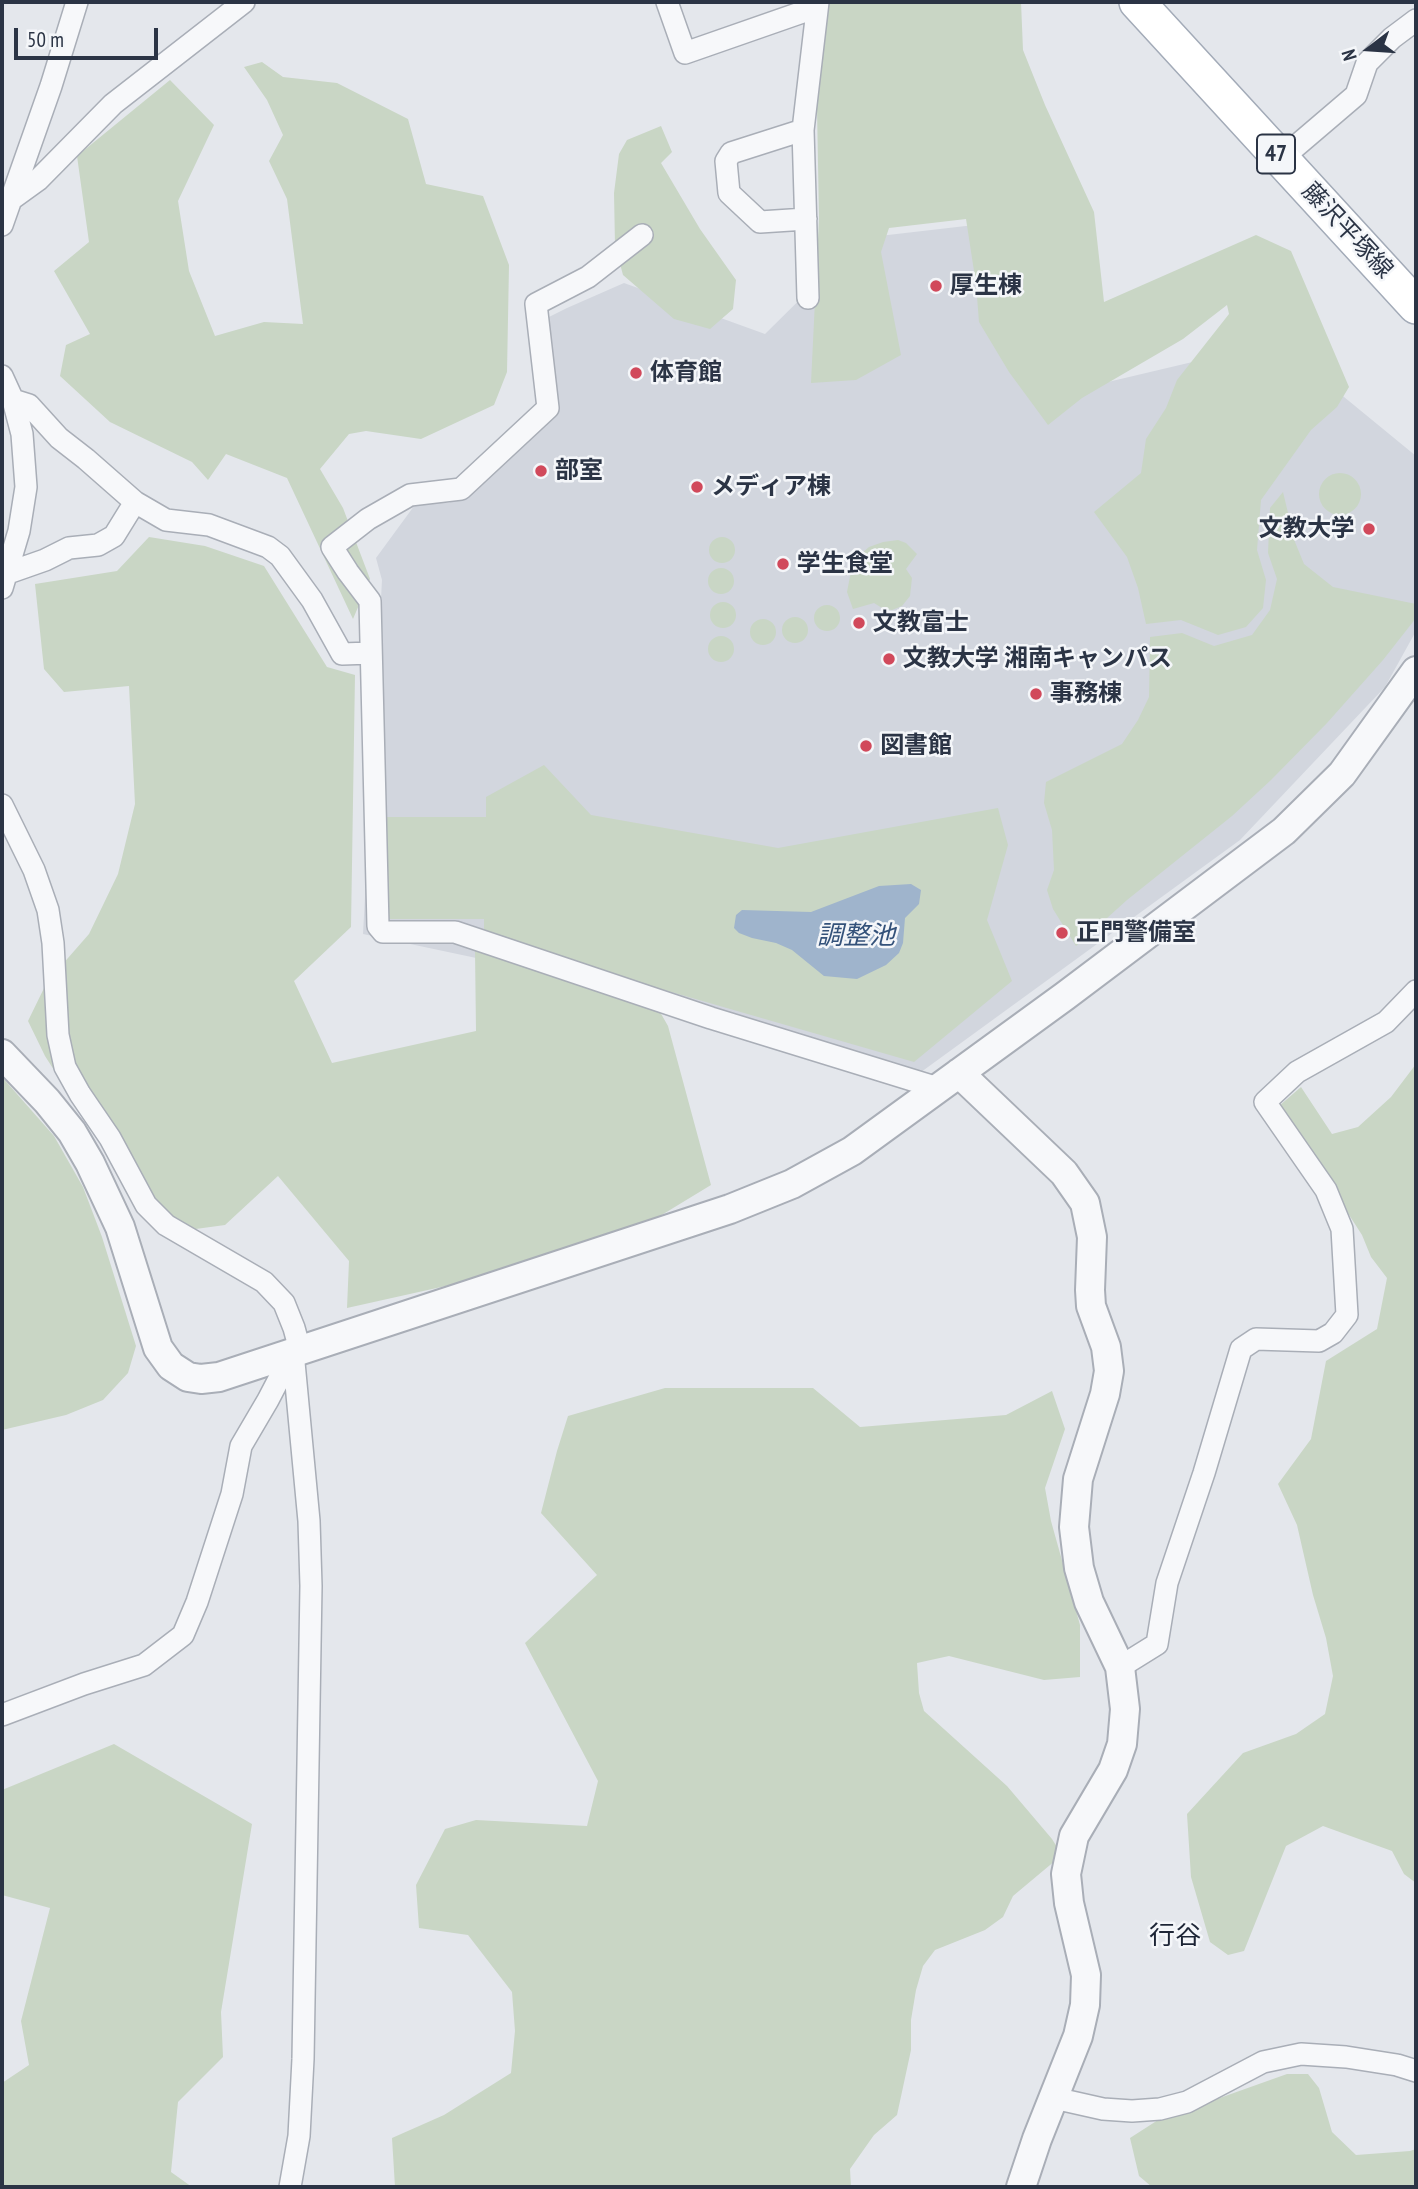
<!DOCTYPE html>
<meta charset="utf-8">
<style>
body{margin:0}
#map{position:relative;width:1418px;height:2189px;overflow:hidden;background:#e4e7ec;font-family:"PT Sans Narrow",sans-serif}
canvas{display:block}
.frame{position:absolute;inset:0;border:4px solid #2b3445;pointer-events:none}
.north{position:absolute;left:1334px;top:14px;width:70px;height:70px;-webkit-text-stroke:5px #f4f6f9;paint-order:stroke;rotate:253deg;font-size:19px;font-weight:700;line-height:28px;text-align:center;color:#2b3445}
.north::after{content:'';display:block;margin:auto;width:24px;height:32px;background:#2b3445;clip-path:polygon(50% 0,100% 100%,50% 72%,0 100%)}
.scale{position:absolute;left:14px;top:28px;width:144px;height:32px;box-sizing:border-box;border:4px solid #2b3445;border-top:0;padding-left:9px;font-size:21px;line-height:24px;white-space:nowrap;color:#2b3445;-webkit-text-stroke:5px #f4f6f9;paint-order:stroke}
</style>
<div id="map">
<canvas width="1418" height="2189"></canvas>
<div class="frame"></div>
<div class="north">N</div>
<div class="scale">50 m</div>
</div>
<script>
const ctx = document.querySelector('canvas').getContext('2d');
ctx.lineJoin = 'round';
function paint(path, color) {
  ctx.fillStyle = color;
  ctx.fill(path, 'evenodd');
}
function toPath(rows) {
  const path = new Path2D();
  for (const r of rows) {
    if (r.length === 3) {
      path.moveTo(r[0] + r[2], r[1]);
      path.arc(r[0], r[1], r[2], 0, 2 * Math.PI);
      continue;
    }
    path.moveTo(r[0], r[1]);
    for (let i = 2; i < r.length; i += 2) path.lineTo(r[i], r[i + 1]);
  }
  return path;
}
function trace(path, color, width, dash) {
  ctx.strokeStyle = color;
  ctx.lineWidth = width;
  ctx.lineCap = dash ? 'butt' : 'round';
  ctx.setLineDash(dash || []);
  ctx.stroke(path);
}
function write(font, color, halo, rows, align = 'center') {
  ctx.font = font + ' "PT Sans Narrow","Noto Sans JP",sans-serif';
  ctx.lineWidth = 5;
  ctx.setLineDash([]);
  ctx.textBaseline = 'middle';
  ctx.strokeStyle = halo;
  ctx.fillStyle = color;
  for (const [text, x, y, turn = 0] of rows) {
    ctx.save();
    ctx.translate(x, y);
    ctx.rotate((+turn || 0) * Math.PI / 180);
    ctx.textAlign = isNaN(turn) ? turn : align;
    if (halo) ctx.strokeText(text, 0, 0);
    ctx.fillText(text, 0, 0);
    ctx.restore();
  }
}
paint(toPath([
 [983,224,1091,386,1277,342,1416,456,1416,631,1385,687,1240,840,917,1075,580,980,363,934,382,580,376,558,417,502,449,503,477,483,548,411,535,324,567,308,624,283,765,334,862,238]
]), '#d2d6de');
paint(toPath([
 [805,2,1021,2,1023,50,1045,105,1094,212,1104,302,1256,235,1291,251,1349,387,1337,407,1311,430,1261,500,1257,550,1266,580,1263,608,1246,627,1218,635,1181,620,1146,624,1138,588,1127,557,1094,512,1141,473,1146,439,1166,408,1177,380,1229,314,1227,305,1183,339,1082,398,1048,425,1009,372,979,322,976,284,966,219,889,228,881,252,901,355,856,380,811,383,819,218,817,109,805,27],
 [262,62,283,77,337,83,408,119,426,184,483,196,509,265,507,372,494,405,421,439,366,431,349,434,320,469,343,508,370,579,353,619,287,478,226,454,208,480,192,462,110,422,60,376,66,345,90,334,54,271,89,242,77,156,170,80,214,125,178,201,189,271,215,336,264,322,303,324,287,199,269,161,283,135,267,100,244,67],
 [661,126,672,152,661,163,700,229,736,280,733,309,710,329,674,319,623,275,615,245,614,193,619,154,627,140],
 [1340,494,21],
 [1283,492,1295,542,1304,564,1333,587,1416,604,1416,618,1383,660,1327,723,1271,780,1232,816,1127,900,1076,946,1053,909,1047,890,1054,870,1052,830,1044,803,1046,782,1122,744,1138,720,1149,697,1150,637,1182,633,1214,646,1252,635,1270,610,1277,579,1268,553,1270,508],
 [722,550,13],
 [149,537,205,546,264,566,327,667,355,675,351,927,294,981,332,1063,476,1031,475,951,660,1012,668,1026,711,1185,660,1216,613,1237,504,1273,347,1308,349,1261,278,1176,225,1225,159,1234,45,1056,28,1021,47,982,89,934,118,874,135,804,129,686,64,692,44,669,35,584,117,571],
 [898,540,906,543,917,554,906,569,912,578,910,596,902,606,892,610,882,608,874,603,853,609,847,592,853,561,869,547,883,542],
 [721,581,13],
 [723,615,13],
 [827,618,13],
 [795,630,13],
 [763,632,13],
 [721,649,13],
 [544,765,591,815,778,848,998,808,1008,845,987,920,1012,981,914,1062,484,938,484,919,387,919,387,817,486,817,486,797],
 [1416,1064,1416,1883,1404,1874,1392,1851,1323,1826,1286,1846,1244,1951,1228,1955,1210,1942,1191,1877,1187,1814,1243,1753,1296,1734,1325,1714,1333,1676,1326,1638,1313,1595,1297,1525,1278,1484,1311,1439,1326,1361,1377,1329,1387,1278,1371,1257,1362,1235,1279,1106,1301,1087,1332,1134,1358,1127,1391,1097],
 [2,1077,54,1136,83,1187,102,1237,136,1346,128,1373,103,1400,66,1415,2,1430],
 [665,1388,813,1388,860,1427,1006,1415,1052,1391,1065,1429,1045,1488,1051,1521,1080,1625,1080,1677,1044,1680,949,1656,917,1663,919,1693,924,1711,1007,1786,1052,1839,1062,1855,1013,1896,1003,1917,985,1930,935,1950,923,1966,916,1990,911,2020,911,2050,897,2115,874,2135,850,2169,851,2187,395,2187,392,2138,444,2115,511,2073,515,2031,512,1992,468,1935,419,1928,416,1885,445,1829,476,1820,587,1826,598,1781,525,1643,597,1575,541,1513,557,1451,568,1416],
 [114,1744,252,1824,221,2012,223,2057,178,2102,171,2172,192,2187,2,2187,2,2083,29,2065,21,2021,50,1908,2,1895,2,1790],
 [1287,2074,1308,2074,1319,2088,1332,2132,1356,2155,1410,2151,1416,2149,1416,2187,1152,2187,1139,2176,1130,2138,1158,2120]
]), '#c9d6c5');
paint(toPath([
 [911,884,921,890,919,904,905,918,903,943,899,953,886,965,857,979,824,976,792,950,776,943,752,938,739,933,734,928,736,915,742,910,811,912,879,886]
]), '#9fb4cc');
const minor = toPath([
 [667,2,685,53,817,7],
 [803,130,731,153,726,161,729,193,760,222,806,219],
 [1281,159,1356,95,1367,63,1392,38,1416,20],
 [2,206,38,180,113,104,244,2],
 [2,225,51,86,77,2],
 [642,235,588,277,536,304,548,408,461,489,410,495,368,519,332,547,348,572,370,601,378,926,383,932,455,932,711,1018,938,1088],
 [808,298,803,130,818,2],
 [2,376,13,400,22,434,26,487,19,531,2,588],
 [13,400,29,405,59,438,86,459,135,502,166,520,209,525,268,547,280,556,312,600,342,654,371,653],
 [8,573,45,560,69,548,98,545,114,536,135,502],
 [2,805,34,870,48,910,53,943,58,1035,65,1067,80,1094,110,1138,146,1205,166,1225,264,1282,284,1303,294,1328,300,1350],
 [1120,1667,1157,1644,1167,1583,1204,1473,1241,1349,1256,1339,1319,1341,1333,1333,1347,1315,1342,1229,1326,1190,1265,1102,1297,1072,1386,1022,1416,991],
 [2,1715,84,1684,144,1665,183,1635,197,1602,232,1494,241,1446,268,1400,293,1352],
 [1054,2098,1103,2109,1132,2111,1160,2109,1187,2102,1263,2062,1301,2054,1346,2057,1397,2065,1416,2071],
 [290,2187,299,2136,303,2059,311,1586,309,1521,293,1352]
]);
const tertiary = toPath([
 [2,1054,47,1101,72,1132,90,1163,120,1227,158,1348,171,1366,188,1377,201,1379,219,1377,730,1209,792,1184,852,1151,1065,996,1284,831,1342,774,1416,671],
 [959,1073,1064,1173,1085,1203,1092,1237,1090,1290,1091,1306,1106,1347,1109,1371,1105,1394,1078,1479,1074,1527,1079,1568,1089,1602,1120,1667,1125,1709,1122,1744,1113,1770,1074,1836,1066,1874,1069,1903,1086,1975,1085,2005,1078,2036,1037,2139,1021,2187]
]);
const primary = toPath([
 [1137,2,1416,306]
]);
trace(minor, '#a9aeb7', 24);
trace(tertiary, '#a9aeb7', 32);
trace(primary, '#a3abb8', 38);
trace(minor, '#f7f8fa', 21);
trace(tertiary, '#f7f8fa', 28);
trace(primary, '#fff', 35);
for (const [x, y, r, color] of [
 [936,286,7,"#d1495b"],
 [636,373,7,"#d1495b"],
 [541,471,7,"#d1495b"],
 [697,487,7,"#d1495b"],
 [1369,529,7,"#d1495b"],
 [783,564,7,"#d1495b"],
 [859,623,7,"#d1495b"],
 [889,659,7,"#d1495b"],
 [1036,694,7,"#d1495b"],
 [866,746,7,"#d1495b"],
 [1062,933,7,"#d1495b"]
]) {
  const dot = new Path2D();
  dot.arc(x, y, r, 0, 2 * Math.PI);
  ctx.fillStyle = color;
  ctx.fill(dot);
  trace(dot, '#f4f6f9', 2.5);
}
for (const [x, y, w] of [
 [1276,154,38]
]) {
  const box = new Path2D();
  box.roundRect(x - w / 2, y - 19.5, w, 39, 5);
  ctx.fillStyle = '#f4f6f9';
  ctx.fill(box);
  trace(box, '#2b3445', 2);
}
write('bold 23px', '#2b3445', null, [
 ["47",1276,154]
]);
write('24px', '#2b3445', '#f4f6f9', [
 ["藤沢平塚線",1347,231,47]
]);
write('bold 24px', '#2b3445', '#f4f6f9', [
 ["厚生棟",950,286],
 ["体育館",650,373],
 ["部室",555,471],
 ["メディア棟",711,487],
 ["文教大学",1355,529,"right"],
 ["学生食堂",797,564],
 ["文教富士",873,623],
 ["文教大学 湘南キャンパス",903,659],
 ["事務棟",1050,694],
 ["図書館",880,746],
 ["正門警備室",1076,933]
], 'left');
write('italic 26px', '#34527a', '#f4f6f9', [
 ["調整池",856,937]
]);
write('26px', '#1d2536', '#f4f6f9', [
 ["行谷",1175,1937]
]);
</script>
